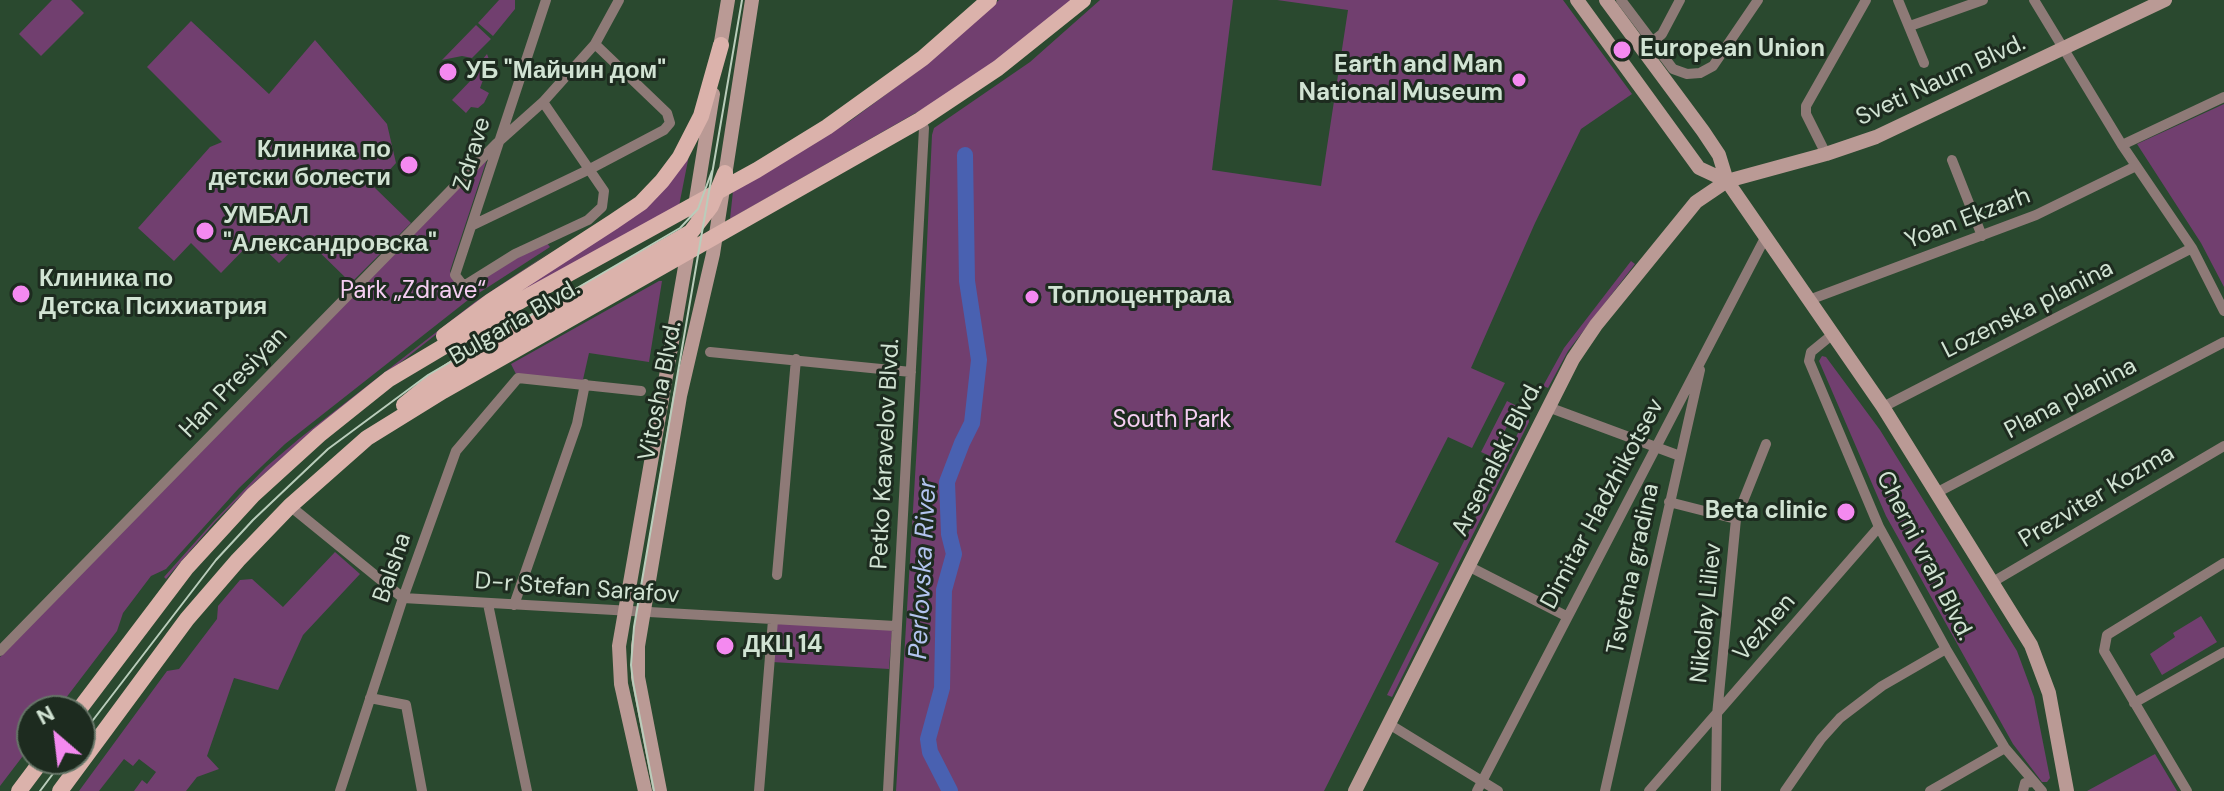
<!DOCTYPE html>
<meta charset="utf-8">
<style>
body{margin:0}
#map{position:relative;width:2224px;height:791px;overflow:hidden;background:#2a492f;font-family:"DM Sans",sans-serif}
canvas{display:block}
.north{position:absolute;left:16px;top:695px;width:80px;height:80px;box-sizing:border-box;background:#1d2b1f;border:2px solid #657567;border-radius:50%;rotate:332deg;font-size:22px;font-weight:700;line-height:32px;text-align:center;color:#d1e3d3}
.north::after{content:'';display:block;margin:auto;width:28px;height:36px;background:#f489f0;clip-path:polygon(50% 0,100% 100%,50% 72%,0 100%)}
</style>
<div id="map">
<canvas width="2224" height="791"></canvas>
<div class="north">N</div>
</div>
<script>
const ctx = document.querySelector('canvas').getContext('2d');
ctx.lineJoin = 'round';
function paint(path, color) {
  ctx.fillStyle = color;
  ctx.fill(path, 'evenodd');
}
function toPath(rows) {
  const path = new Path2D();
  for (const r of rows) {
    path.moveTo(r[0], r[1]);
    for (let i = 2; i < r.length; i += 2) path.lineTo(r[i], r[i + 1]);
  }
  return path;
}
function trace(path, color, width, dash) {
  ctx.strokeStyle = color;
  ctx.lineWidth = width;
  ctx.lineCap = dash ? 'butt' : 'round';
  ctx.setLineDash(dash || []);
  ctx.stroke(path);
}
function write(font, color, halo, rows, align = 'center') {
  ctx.font = font + ' "DM Sans",sans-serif';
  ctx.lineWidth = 6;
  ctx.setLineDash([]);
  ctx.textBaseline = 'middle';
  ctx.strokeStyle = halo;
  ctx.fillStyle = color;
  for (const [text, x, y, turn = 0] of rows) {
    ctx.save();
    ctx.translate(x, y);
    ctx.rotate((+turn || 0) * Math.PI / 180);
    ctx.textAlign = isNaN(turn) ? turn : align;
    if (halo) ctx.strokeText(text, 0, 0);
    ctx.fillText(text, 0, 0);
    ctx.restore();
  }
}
paint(toPath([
 [52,0,71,0,84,13,41,56,19,34],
 [499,0,515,0,515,9,493,36,478,23],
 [999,0,1072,0,988,67,940,99,730,219,733,191,850,121,919,70],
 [1100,0,1233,0,1212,170,1321,186,1348,10,1277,0,1563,0,1632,94,1581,129,1535,223,1471,368,1505,383,1472,448,1448,437,1395,542,1439,563,1324,791,896,791,920,394,932,135,934,128,1030,62],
 [191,21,269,94,315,40,387,124,396,163,374,187,411,223,351,283,305,238,279,263,254,239,221,273,191,243,174,261,138,228,210,147,222,142,147,67],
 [476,25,491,39,472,58,462,56,442,60],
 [487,54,490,62,480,88,489,93,484,103,478,108,471,107,466,113,452,100,474,77,477,66],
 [2224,104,2224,287,2201,243,2137,144],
 [691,145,679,206,494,307,626,218],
 [487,159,450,271,455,285,466,289,505,264,547,243,550,247,468,300,285,444,239,488,166,569,151,576,123,613,117,631,56,711,32,711,32,744,0,786,0,657],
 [556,248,476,303,301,441,254,483,215,522,166,579,164,577,213,522,266,467,300,438,475,302],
 [1631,261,1635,264,1568,351,1548,388,1543,386,1564,348],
 [659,281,662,281,649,362,589,353,582,384,518,378,511,364],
 [1822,356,1826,357,1880,430,2017,651,2034,697,2050,778,2047,782,2042,782,2013,744,1886,516,1819,361],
 [1507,401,1517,406,1492,457,1481,452],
 [1528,413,1529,422,1392,697,1387,695],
 [335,552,360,574,303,635,278,690,234,678,207,756,219,769,197,777,186,791,134,791,142,780,147,784,156,772,139,759,133,766,124,759,99,791,79,791,167,671,179,669,217,619,218,606,240,580,252,579,283,607],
 [2201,616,2217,642,2162,675,2150,654,2175,637,2173,633],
 [774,622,892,630,889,669,772,662],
 [2155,754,2177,791,2087,791]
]), '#713f6f');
trace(toPath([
 [950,791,930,752,928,739,942,688,944,590,954,554,949,534,947,482,962,443,972,423,979,360,967,281,965,155]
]), '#4961b1', 16);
trace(toPath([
 [1621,0,1673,69,1687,74,1700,73,1713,66,1758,0],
 [1898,0,1924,63],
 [2034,0,2122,145,2192,248,2224,311],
 [1910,26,1983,0],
 [1652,42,1662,34,1680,0],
 [543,102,604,191,602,207,588,220,515,254,467,284,462,284,455,275,546,0],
 [2122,145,2224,97],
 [1826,154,1806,114,1806,106,1866,0],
 [1952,160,1982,236],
 [473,225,590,169,664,130,670,123,667,113,595,44],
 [1809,300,2036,215,2136,166],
 [1833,334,1811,352,1809,361,1879,527,1946,649,2005,748,2042,791],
 [710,352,911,372],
 [1548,407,1680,456],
 [1883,407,2192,248],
 [1936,493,2224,342],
 [1669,502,1736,519],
 [290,506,403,598,895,626],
 [1468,566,1566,616],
 [777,575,796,359],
 [1991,583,2224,446],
 [488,604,527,791],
 [514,605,577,424,585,384],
 [0,651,496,144,543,102,595,44,619,0],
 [370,698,406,705,422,791],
 [2134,703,2224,652],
 [1389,724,1498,791],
 [340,791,403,598,456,451,518,378,641,391],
 [759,791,773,620],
 [888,791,924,128,920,120],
 [1477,791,1766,236],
 [1605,791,1700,370],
 [1649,791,1879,527],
 [1716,791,1717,715,1736,519,1766,444],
 [1785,791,1821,739,1840,718,1882,686,1946,649],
 [1930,791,2005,748],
 [2023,791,2025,783,2033,782],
 [2187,791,2104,651,2107,635,2224,563]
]), '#8e7a77', 10);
trace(toPath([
 [1577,0,1699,168,1727,181],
 [1606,0,1703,131,1719,155,1727,181,1883,407,2031,645,2049,693,2067,791],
 [719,54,728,0],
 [694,212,713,94],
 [645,791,621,684,619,646,689,244],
 [660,791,638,677,638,646,680,396,713,254,752,0],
 [1355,791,1573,359,1596,325,1696,202,1727,181,1826,154,1876,137,2165,0]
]), '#ba9a95', 14);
trace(toPath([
 [444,336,491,301,613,222,641,203,662,181,680,157,701,116,721,45],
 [404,405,431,383,469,358,691,232,711,206,725,173],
 [78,711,187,567,253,495,319,435,389,379,532,294,757,170,827,127,923,58,989,0],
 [19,791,43,759],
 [60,791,187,619,238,560,290,506,367,438,443,391,920,120,998,68,1083,0]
]), '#dbb2ab', 16);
trace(toPath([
 [80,737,216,560,253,520,328,449,428,375,680,228,698,209,712,171],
 [40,791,64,759],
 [654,791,633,682,631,665,634,627,742,0]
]), '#b9cdbb', 2);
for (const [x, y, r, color] of [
 [1622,50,10,"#f489f0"],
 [448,72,10,"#f489f0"],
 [1519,80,8,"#f489f0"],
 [409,165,10,"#f489f0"],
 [205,231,10,"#f489f0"],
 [21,294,10,"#f489f0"],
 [1032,297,8,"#f489f0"],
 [1846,512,10,"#f489f0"],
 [725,646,10,"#f489f0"]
]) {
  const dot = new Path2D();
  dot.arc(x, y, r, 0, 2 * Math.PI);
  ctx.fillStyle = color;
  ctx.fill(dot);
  trace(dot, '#1d2b1f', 3);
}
write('bold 24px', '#d1e3d3', '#1d2b1f', [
 ["European Union",1640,50],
 ["Earth and Man",1503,66,"right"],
 ["National Museum",1503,94,"right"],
 ["УБ \"Майчин дом\"",466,72],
 ["Клиника по",391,151,"right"],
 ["детски болести",391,179,"right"],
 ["УМБАЛ",223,217],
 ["\"Александровска\"",223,245],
 ["Клиника по",39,280],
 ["Детска Психиатрия",39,308],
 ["Топлоцентрала",1048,297],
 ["Beta clinic",1828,512,"right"],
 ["ДКЦ 14",743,646]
], 'left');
write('24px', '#d1e3d3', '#1d2b1f', [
 ["Sveti Naum Blvd.",1941,81,-25],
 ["Zdrave",473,154,-73],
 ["Yoan Ekzarh",1968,219,-21],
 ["Lozenska planina",2028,310,-27],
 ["Bulgaria Blvd.",515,323,-30],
 ["Han Presiyan",234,383,-46],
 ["Vitosha Blvd.",661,391,-79],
 ["Plana planina",2071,399,-28],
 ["Petko Karavelov Blvd.",886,454,-87],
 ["Arsenalski Blvd.",1498,459,-63],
 ["Prezviter Kozma",2097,497,-31],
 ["Dimitar Hadzhikotsev",1603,504,-62],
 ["Cherni vrah Blvd.",1924,556,63],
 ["Balsha",393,568,-71],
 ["Tsvetna gradina",1634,569,-78],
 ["D-r Stefan Sarafov",577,589,4],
 ["Nikolay Liliev",1707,613,-84],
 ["Vezhen",1765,628,-49]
]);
write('24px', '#f5cef2', '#1d2b1f', [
 ["Park „Zdrave“",413,292],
 ["South Park",1172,421]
]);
write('italic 26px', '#b3c4ef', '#1d2b1f', [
 ["Perlovska River",924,569,-87]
]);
</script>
